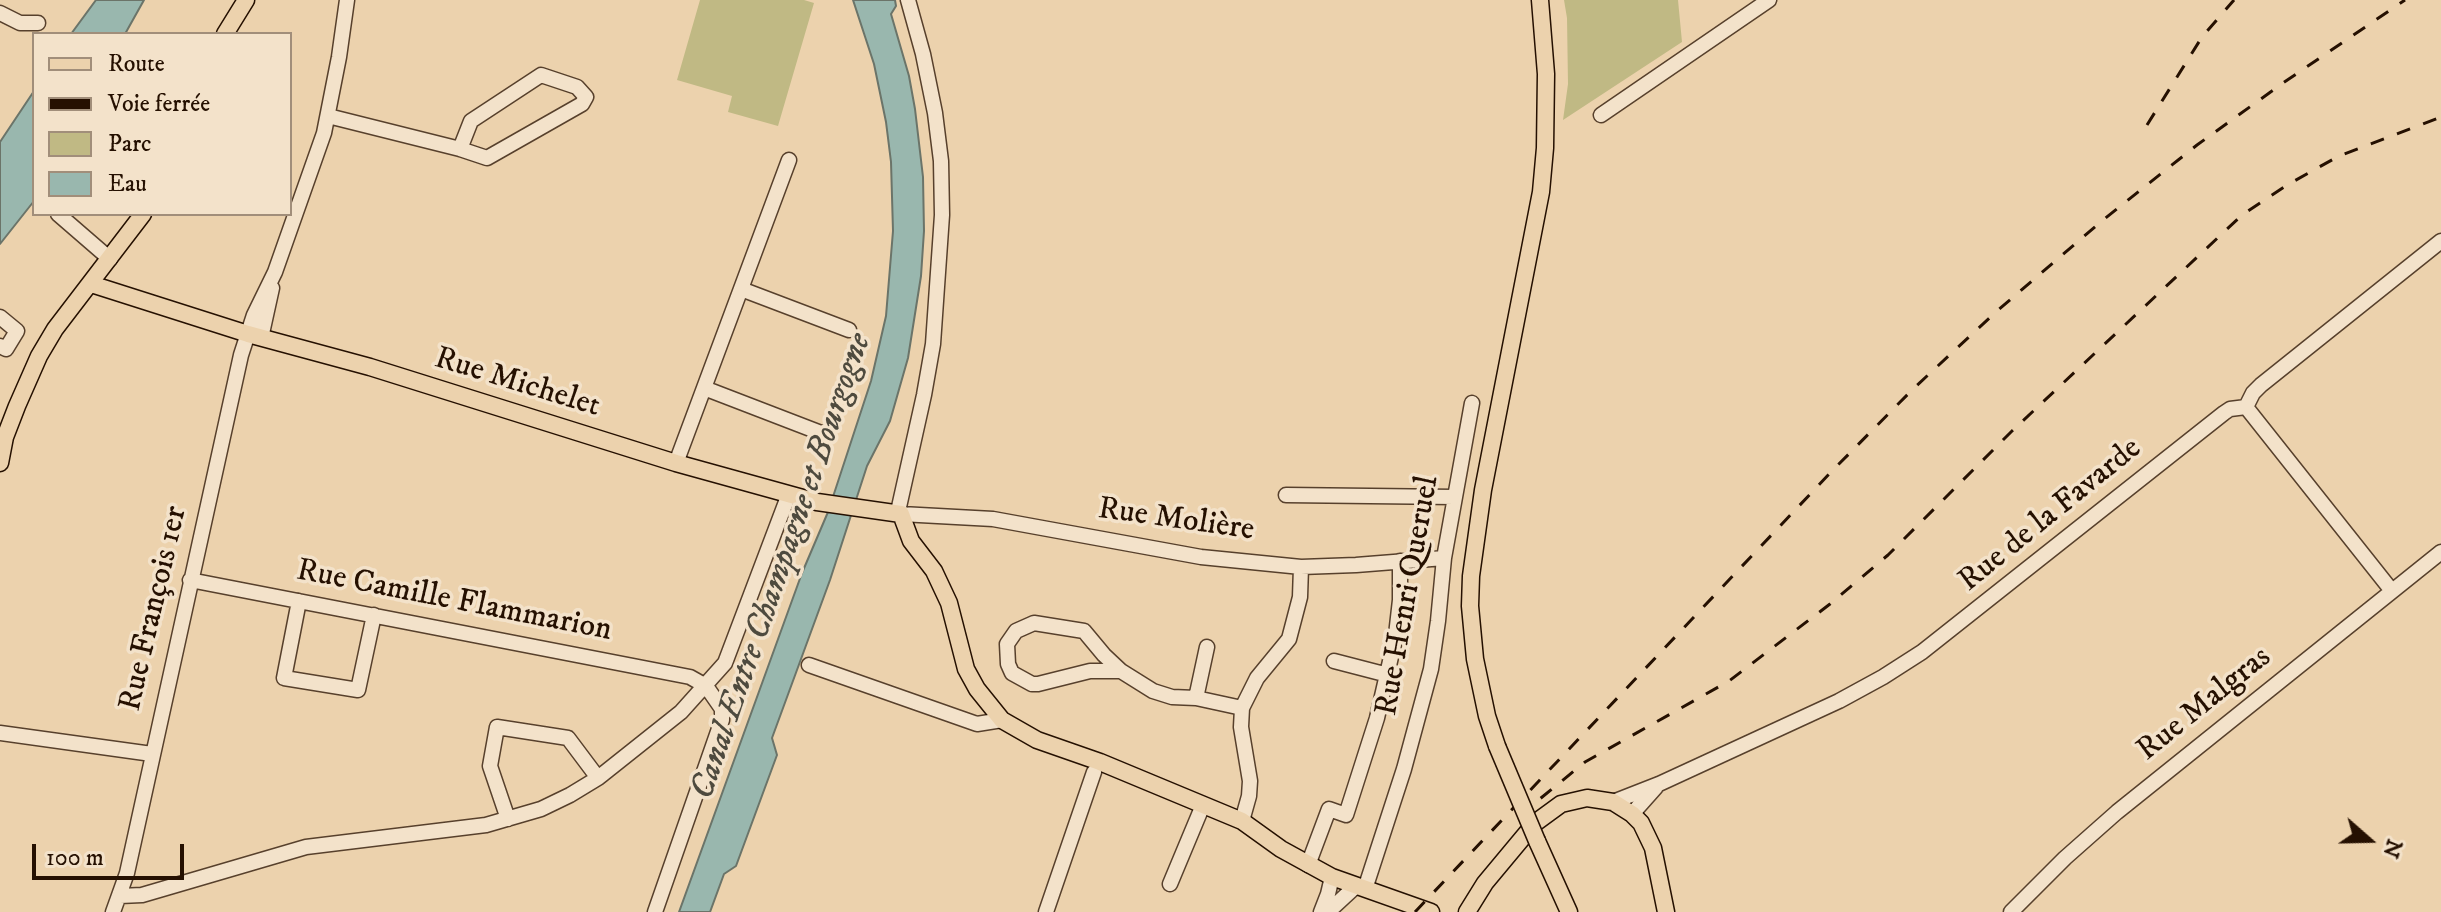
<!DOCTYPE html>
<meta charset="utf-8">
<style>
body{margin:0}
#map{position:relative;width:2441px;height:912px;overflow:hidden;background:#ecd2ad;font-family:"IM FELL DW Pica",serif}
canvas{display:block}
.legend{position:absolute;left:32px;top:32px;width:260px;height:184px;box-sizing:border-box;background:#f3e2ca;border:2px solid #a18e7a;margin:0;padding:10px 14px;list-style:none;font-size:24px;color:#251001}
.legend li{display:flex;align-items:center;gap:16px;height:40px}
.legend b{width:40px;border:2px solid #a18e7a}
.north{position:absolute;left:2329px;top:800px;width:80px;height:80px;-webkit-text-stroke:6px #f3e2ca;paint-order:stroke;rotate:110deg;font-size:22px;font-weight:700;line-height:32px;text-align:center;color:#251001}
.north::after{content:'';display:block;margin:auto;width:28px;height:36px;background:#251001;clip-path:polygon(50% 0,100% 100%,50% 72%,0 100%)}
.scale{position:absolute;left:32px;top:844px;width:152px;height:36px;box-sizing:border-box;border:4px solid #251001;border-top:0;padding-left:10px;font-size:24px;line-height:28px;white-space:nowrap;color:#251001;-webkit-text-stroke:6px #f3e2ca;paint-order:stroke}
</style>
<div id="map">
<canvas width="2441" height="912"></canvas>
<ul class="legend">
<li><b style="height:10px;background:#ecd2ad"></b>Route</li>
<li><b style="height:10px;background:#251001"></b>Voie ferrée</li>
<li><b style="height:22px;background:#c0b984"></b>Parc</li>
<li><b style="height:22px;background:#99b7ae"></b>Eau</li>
</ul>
<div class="north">N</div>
<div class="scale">100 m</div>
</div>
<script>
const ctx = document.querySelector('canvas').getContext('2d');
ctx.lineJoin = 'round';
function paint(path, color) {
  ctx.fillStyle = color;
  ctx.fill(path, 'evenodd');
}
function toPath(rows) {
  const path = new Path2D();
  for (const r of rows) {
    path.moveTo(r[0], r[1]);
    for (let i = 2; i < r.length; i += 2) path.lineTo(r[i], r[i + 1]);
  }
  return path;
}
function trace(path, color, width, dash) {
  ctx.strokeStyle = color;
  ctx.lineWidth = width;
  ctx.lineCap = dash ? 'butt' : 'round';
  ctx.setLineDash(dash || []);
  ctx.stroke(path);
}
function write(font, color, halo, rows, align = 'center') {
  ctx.font = font + ' "IM FELL DW Pica",serif';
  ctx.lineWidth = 7;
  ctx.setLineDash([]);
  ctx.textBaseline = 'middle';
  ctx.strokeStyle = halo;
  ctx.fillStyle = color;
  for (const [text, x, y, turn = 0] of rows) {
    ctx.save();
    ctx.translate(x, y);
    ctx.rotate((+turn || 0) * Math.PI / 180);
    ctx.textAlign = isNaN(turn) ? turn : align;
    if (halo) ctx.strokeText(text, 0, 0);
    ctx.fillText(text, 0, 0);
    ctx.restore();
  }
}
paint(toPath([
 [700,0,804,0,814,3,778,126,728,112,732,96,677,80],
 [1564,0,1678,0,1682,42,1563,120,1568,84,1567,18]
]), '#c0b984');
const water = toPath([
 [96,0,144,0,125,34,71,34,96,0],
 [853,0,895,0,896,6,891,14,909,76,915,109,923,177,924,231,921,276,908,358,890,421,867,466,830,580,772,738,777,755,736,866,724,874,710,912,679,912,802,573,828,512,871,381,886,316,893,231,891,162,886,122,874,64,853,0],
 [34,91,34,201,0,244,0,142,34,91]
]);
paint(water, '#99b7ae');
trace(water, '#6b7469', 2);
const minor = toPath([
 [908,0,923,54,935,113,941,161,942,215,933,344,924,395,899,507,901,514,993,519,1201,557,1301,567,1356,565,1444,558],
 [0,13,20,23,38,23],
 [1601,115,1769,0],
 [328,116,460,149,487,158,582,104,586,97,577,87,541,75,471,121,460,149],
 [58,214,110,259],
 [741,289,849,330],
 [0,317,17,331,6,349,0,346],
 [261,338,272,288],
 [704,388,821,433],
 [2246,407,2392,591],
 [676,463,789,160],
 [1286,495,1454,497],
 [190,580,690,677,706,686,722,709,722,720,655,912],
 [299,601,284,678,358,690,374,615],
 [1334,661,1388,675],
 [809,665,977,724,1002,720],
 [1121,671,1104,655,1084,631,1034,623,1016,631,1007,644,1008,664,1012,673,1032,684,1038,684,1090,671,1121,671,1153,691,1172,697,1196,698,1242,708],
 [1196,698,1207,647],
 [0,733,152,754],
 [1613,802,1659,784,1839,701,1883,677,1922,652,2224,413,2230,409,2246,407,2253,393,2261,385,2441,241],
 [1632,814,1656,787],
 [508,819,490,766,497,727,568,738,598,778],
 [1242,821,1249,796,1250,781,1241,727,1242,708,1257,678,1289,639,1300,597,1301,567],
 [1308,865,1329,809,1346,815,1377,718,1396,635,1400,600,1400,561],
 [1170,884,1203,805],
 [1365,889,1404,769,1431,669,1438,621,1444,558,1472,403],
 [120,896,142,895,306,847,486,825,541,809,570,795,598,778,681,712,725,663,789,494],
 [113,912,127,873,241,355,254,315,275,272,324,133,339,57,347,0],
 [1046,912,1094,772],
 [1321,912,1328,894,1332,877],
 [1328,912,1356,886],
 [2011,912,2065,858,2117,812,2441,552]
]);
const major = toPath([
 [225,34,246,0],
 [91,284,248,334,370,367,676,463,817,502,901,514,911,541,934,571,949,603,966,669,977,689,1002,720,1037,740,1100,762,1242,821,1281,849,1332,877,1431,912],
 [0,463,5,437,17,406,39,356,55,329,143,214],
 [1497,746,1487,716,1475,659,1470,606,1471,576,1483,490,1541,192,1545,148,1546,74,1540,0],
 [1537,841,1569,912],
 [1467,912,1485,883,1535,823,1561,804,1587,798,1613,802,1632,814,1641,823,1653,848,1666,912]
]);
trace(minor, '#57402c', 17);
trace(major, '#251001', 19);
trace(minor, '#f3e2ca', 14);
trace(major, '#ecd2ad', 16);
trace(toPath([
 [2147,125,2202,37,2234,0],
 [1519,816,1585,762,1729,681,1830,604,1888,555,2011,432,2242,215,2287,185,2339,156,2441,117],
 [1415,912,1832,471,1913,389,1997,311,2103,220,2197,145,2283,83,2405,0]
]), '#251001', 3, [14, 14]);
const majorBridge = toPath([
 [1497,746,1537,841]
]);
trace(majorBridge, '#251001', 19, []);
trace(majorBridge, '#ecd2ad', 16);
write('32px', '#251001', '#f3e2ca', [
 ["Rue Michelet",517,384,17],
 ["Rue de la Favarde",2051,516,-39],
 ["Rue Molière",1176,521,8],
 ["Rue Henri Queruel",1409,596,-80],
 ["Rue Camille Flammarion",454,602,11],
 ["Rue François 1er",155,609,-77],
 ["Rue Malgras",2205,705,-39]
]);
write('italic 34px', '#4e4a3e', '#f3e2ca', [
 ["Canal Entre Champagne et Bourgogne",783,567,-71]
]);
</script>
